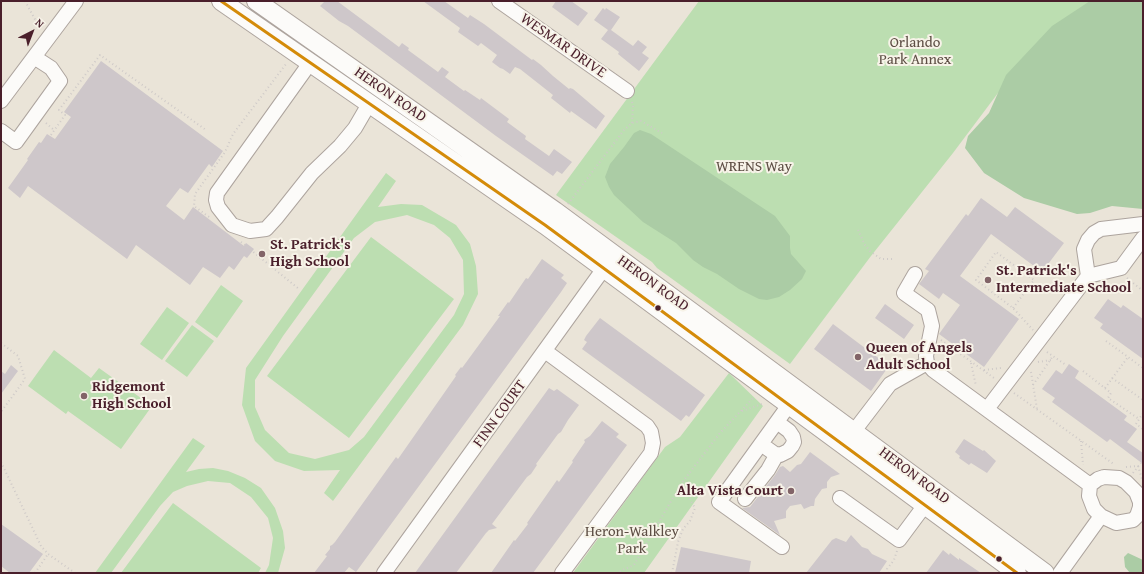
<!DOCTYPE html>
<style>
body{margin:0}
#map{position:relative;width:1144px;height:574px;overflow:hidden;background:#eae4d8;font-family:"Gentium Book Plus",serif}
canvas{display:block}
.frame{position:absolute;inset:0;border:2px solid #4a1f2b;pointer-events:none}
.north{position:absolute;left:12px;top:12px;width:40px;height:40px;-webkit-text-stroke:3px #f7f3e8;paint-order:stroke;rotate:42deg;font-size:11px;font-weight:700;line-height:16px;text-align:center;color:#4a1f2b}
.north::after{content:'';display:block;margin:auto;width:14px;height:18px;background:#4a1f2b;clip-path:polygon(50% 0,100% 100%,50% 72%,0 100%)}
</style>
<div id="map">
<canvas width="1144" height="574"></canvas>
<div class="frame"></div>
<div class="north">N</div>
</div>
<script>
const ctx = document.querySelector('canvas').getContext('2d');
ctx.lineJoin = 'round';
function paint(path, color) {
  ctx.fillStyle = color;
  ctx.fill(path, 'evenodd');
}
function toPath(rows) {
  const path = new Path2D();
  for (const r of rows) {
    path.moveTo(r[0], r[1]);
    for (let i = 2; i < r.length; i += 2) path.lineTo(r[i], r[i + 1]);
  }
  return path;
}
function trace(path, color, width, dash) {
  ctx.strokeStyle = color;
  ctx.lineWidth = width;
  ctx.lineCap = dash ? 'butt' : 'round';
  ctx.setLineDash(dash || []);
  ctx.stroke(path);
}
function write(font, color, halo, rows, align = 'center') {
  ctx.font = font + ' "Gentium Book Plus",serif';
  ctx.lineWidth = 4;
  ctx.setLineDash([]);
  ctx.textBaseline = 'middle';
  ctx.strokeStyle = halo;
  ctx.fillStyle = color;
  for (const [text, x, y, turn = 0] of rows) {
    ctx.save();
    ctx.translate(x, y);
    ctx.rotate((+turn || 0) * Math.PI / 180);
    ctx.textAlign = isNaN(turn) ? turn : align;
    if (halo) ctx.strokeText(text, 0, 0);
    ctx.fillText(text, 0, 0);
    ctx.restore();
  }
}
paint(toPath([
 [699,1,1143,1,998,93,953,153,871,256,790,364,657,268,652,262,556,195],
 [386,173,396,181,378,207,401,204,422,205,456,225,470,244,476,266,478,294,463,325,333,501,324,493,340,470,304,471,275,461,255,441,242,405,246,368],
 [407,215,434,225,450,238,463,260,464,294,454,315,364,437,349,450,315,459,289,453,265,430,255,407,255,380,283,336,354,238,375,222],
 [371,237,454,299,349,438,267,376],
 [221,285,243,301,217,338,195,322],
 [167,307,189,323,162,360,140,344],
 [192,325,214,341,187,377,165,361],
 [54,350,91,378,99,368,152,406,121,449,68,411,66,414,28,386],
 [729,373,763,406,644,573,573,573,665,447,680,437],
 [193,438,205,446,186,472,199,469,213,468,228,471,245,478,261,488,275,508,283,531,285,548,278,573,265,573,269,565,273,538,268,518,251,497,230,483,208,481,187,486,173,492,160,506,111,573,95,573],
 [173,503,261,568,258,573,121,573]
]), '#bcdeb1');
paint(toPath([
 [1090,1,1143,1,1143,209,1112,206,1090,213,1077,214,1024,198,984,173,965,148,968,136,989,113,1006,75,1052,26],
 [640,130,651,134,775,216,790,236,790,248,791,254,806,271,802,279,790,290,779,297,767,300,759,299,739,289,717,274,703,267,693,260,676,243,643,222,614,195,609,187,605,177,610,164,624,147,634,133],
 [1128,553,1143,560,1143,573,1130,573,1125,567,1124,557]
]), '#abcca5');
paint(toPath([
 [325,1,337,1,399,47,402,43,409,48,408,50,438,72,442,67,449,72,445,77,464,91,465,90,480,100,481,98,509,119,507,122,526,136,525,139,549,156,554,149,572,162,562,174,557,171,553,176,496,136,348,26,339,21,320,6],
 [423,1,444,1,468,18,470,15,484,24,532,60,533,59,541,65,553,76,569,89,570,88,573,89,605,116,596,129,571,111,570,113,551,98,553,95,520,69,515,67,510,74,503,69,500,68,492,62,497,55,481,43,478,46,458,32,460,28],
 [556,1,571,1,588,13,578,26,552,7],
 [603,8,605,10,606,8,620,17,611,30,633,46,638,40,647,47,642,53,649,58,639,71,618,54,619,52,601,39,608,30,594,20],
 [101,61,223,151,212,167,209,164,188,193,180,188,166,206,184,220,193,207,244,246,246,243,254,249,247,258,244,256,234,270,229,266,220,278,203,267,190,285,136,245,127,259,28,186,20,198,8,188,28,160,27,159,39,142,41,143,47,134,55,139,71,117,64,112],
 [981,198,1007,217,1015,207,1064,243,1042,272,991,234,960,276,1019,319,984,367,939,334,960,305,943,293,939,299,919,284,929,271,925,269,966,214,968,216],
 [542,259,564,275,561,278,567,283,561,292,356,572,349,567,344,573,314,573,327,556,325,555,330,549,330,546,332,545,335,542,396,457,398,459,456,376,455,375,461,367,462,368,500,316,498,316,508,302,509,303,526,278,528,279],
 [1108,299,1121,308,1123,305,1143,319,1143,359,1100,328,1103,324,1094,318],
 [885,304,914,325,904,339,875,318],
 [600,318,705,395,689,417,686,415,681,421,582,349,587,342,584,340,586,336],
 [833,324,889,366,871,391,814,349],
 [1069,364,1079,371,1075,378,1127,416,1124,420,1137,429,1127,442,1143,453,1143,464,1110,439,1107,442,1052,402,1055,398,1042,389,1056,370,1062,374],
 [11,365,18,371,1,394,1,371,5,374],
 [549,388,554,391,557,389,579,405,568,420,561,432,558,434,536,464,537,465,531,474,527,477,492,524,497,528,489,530,486,533,456,573,415,573],
 [602,421,619,434,616,437,627,445,533,573,491,573,514,540,515,541,528,524,527,523,557,480,559,482,573,462,572,461,585,442,584,440,590,436],
 [964,439,983,451,984,450,996,461,987,473,971,463,969,465,959,458,960,456,955,452],
 [810,452,840,474,831,477,827,482,827,488,822,489,815,499,814,506,811,506,804,509,801,504,790,506,786,511,786,518,774,521,780,535,742,508,750,507,775,475,780,467,783,466,790,472,797,465,801,464],
 [1,524,43,554,29,573,10,573,1,566],
 [851,535,862,547,868,549,872,554,887,561,879,573,806,573,832,540,836,538,846,542],
 [681,547,751,561,749,573,675,573],
 [943,550,949,555,950,553,959,560,959,558,981,573,926,573]
]), '#cec7ca');
const minor = toPath([
 [499,1,627,91],
 [310,63,217,193,216,200,218,207,232,225,250,231,266,229,277,217,312,173,340,146,355,128,369,104],
 [1,101,76,1],
 [1,131,16,142,60,81,51,68,34,57],
 [915,274,904,293,928,310,932,326,926,356,927,363,933,370,1090,485],
 [1088,276,1084,249,1088,240,1094,233,1101,229,1143,224],
 [545,351,647,426,651,432,653,443,651,453,562,573],
 [987,409,1088,276,1121,268,1143,238],
 [848,439,890,384,927,363],
 [761,444,775,454,780,455,788,451,792,446,794,442,793,437,789,431,777,422],
 [1104,477,1119,478,1126,482,1136,492,1140,502,1140,507,1137,516,1133,520,1116,523,1101,516,1094,509,1089,496,1090,485,1098,479,1104,477],
 [840,498,899,540,925,505],
 [745,499,768,470,777,454],
 [782,547,719,502,789,405],
 [384,573,610,260],
 [1060,573,1101,516]
]);
const major = toPath([
 [221,1,545,225,1017,573],
 [256,1,555,211,1045,573]
]);
trace(minor, '#ada49e', 16);
trace(major, '#ada49e', 20);
trace(toPath([
 [25,1,37,23],
 [632,102,633,105,632,123],
 [46,123,54,130],
 [51,135,65,115,59,110,100,55,206,130],
 [568,204,624,130,632,123,641,121,662,133],
 [209,217,194,206,195,194,225,152,233,134,286,64],
 [858,230,865,245,870,251,881,259,895,259],
 [241,242,299,289],
 [1127,278,1143,291],
 [1013,308,1034,280,996,252,976,280,1013,308,1033,330],
 [941,340,994,378],
 [1106,341,1143,368],
 [1,343,18,356,25,379,1,412],
 [1047,352,1066,365],
 [1038,362,1051,360],
 [971,363,976,386],
 [984,370,1001,368],
 [1083,371,1111,393,1108,398,1139,419],
 [1031,372,1037,409],
 [1112,378,1143,400],
 [1033,385,1053,356],
 [1105,388,1128,357],
 [1014,393,1115,465],
 [742,411,762,404],
 [1143,413,1136,424,1143,429],
 [1081,441,1083,465],
 [1,462,41,546,48,554,75,573],
 [1126,467,1138,466,1142,479],
 [1133,473,1141,463],
 [35,573,48,554],
 [616,573,634,565,681,484,720,433,754,397],
 [672,573,678,542,683,529,690,521,695,508,681,484],
 [888,573,887,569,894,560,897,551]
]), '#cfcac8', 2, [1, 3]);
trace(minor, '#fcfbf9', 14);
trace(major, '#fcfbf9', 18);
trace(toPath([
 [221,1,545,225,1017,573]
]), '#d48b09', 3);
for (const [x, y, r, color] of [
 [262,254,4,"#826468"],
 [988,280,4,"#826468"],
 [658,308,3.5,"#4a1f2b"],
 [858,357,4,"#826468"],
 [84,396,4,"#826468"],
 [791,491,4,"#826468"],
 [999,559,3.5,"#4a1f2b"]
]) {
  const dot = new Path2D();
  dot.arc(x, y, r, 0, 2 * Math.PI);
  ctx.fillStyle = color;
  ctx.fill(dot);
  trace(dot, '#f7f3e8', 1.5);
}
write('15px', '#5d4e44', '#f7f3e8', [
 ["Orlando",915,43],
 ["Park Annex",915,60],
 ["WRENS Way",754,167],
 ["Heron-Walkley",632,532],
 ["Park",632,549]
]);
write('15px', '#4a1f2b', '#f7f3e8', [
 ["WESMAR DRIVE",563,46,35],
 ["HERON ROAD",390,95,35],
 ["HERON ROAD",653,284,36],
 ["FINN COURT",500,414,-54],
 ["HERON ROAD",914,476,37]
]);
write('bold 15px', '#4a1f2b', '#f7f3e8', [
 ["St. Patrick's",270,245],
 ["High School",270,262],
 ["St. Patrick's",996,271],
 ["Intermediate School",996,288],
 ["Queen of Angels",866,348],
 ["Adult School",866,365],
 ["Ridgemont",92,387],
 ["High School",92,404],
 ["Alta Vista Court",783,491,"right"]
], 'left');
</script>
